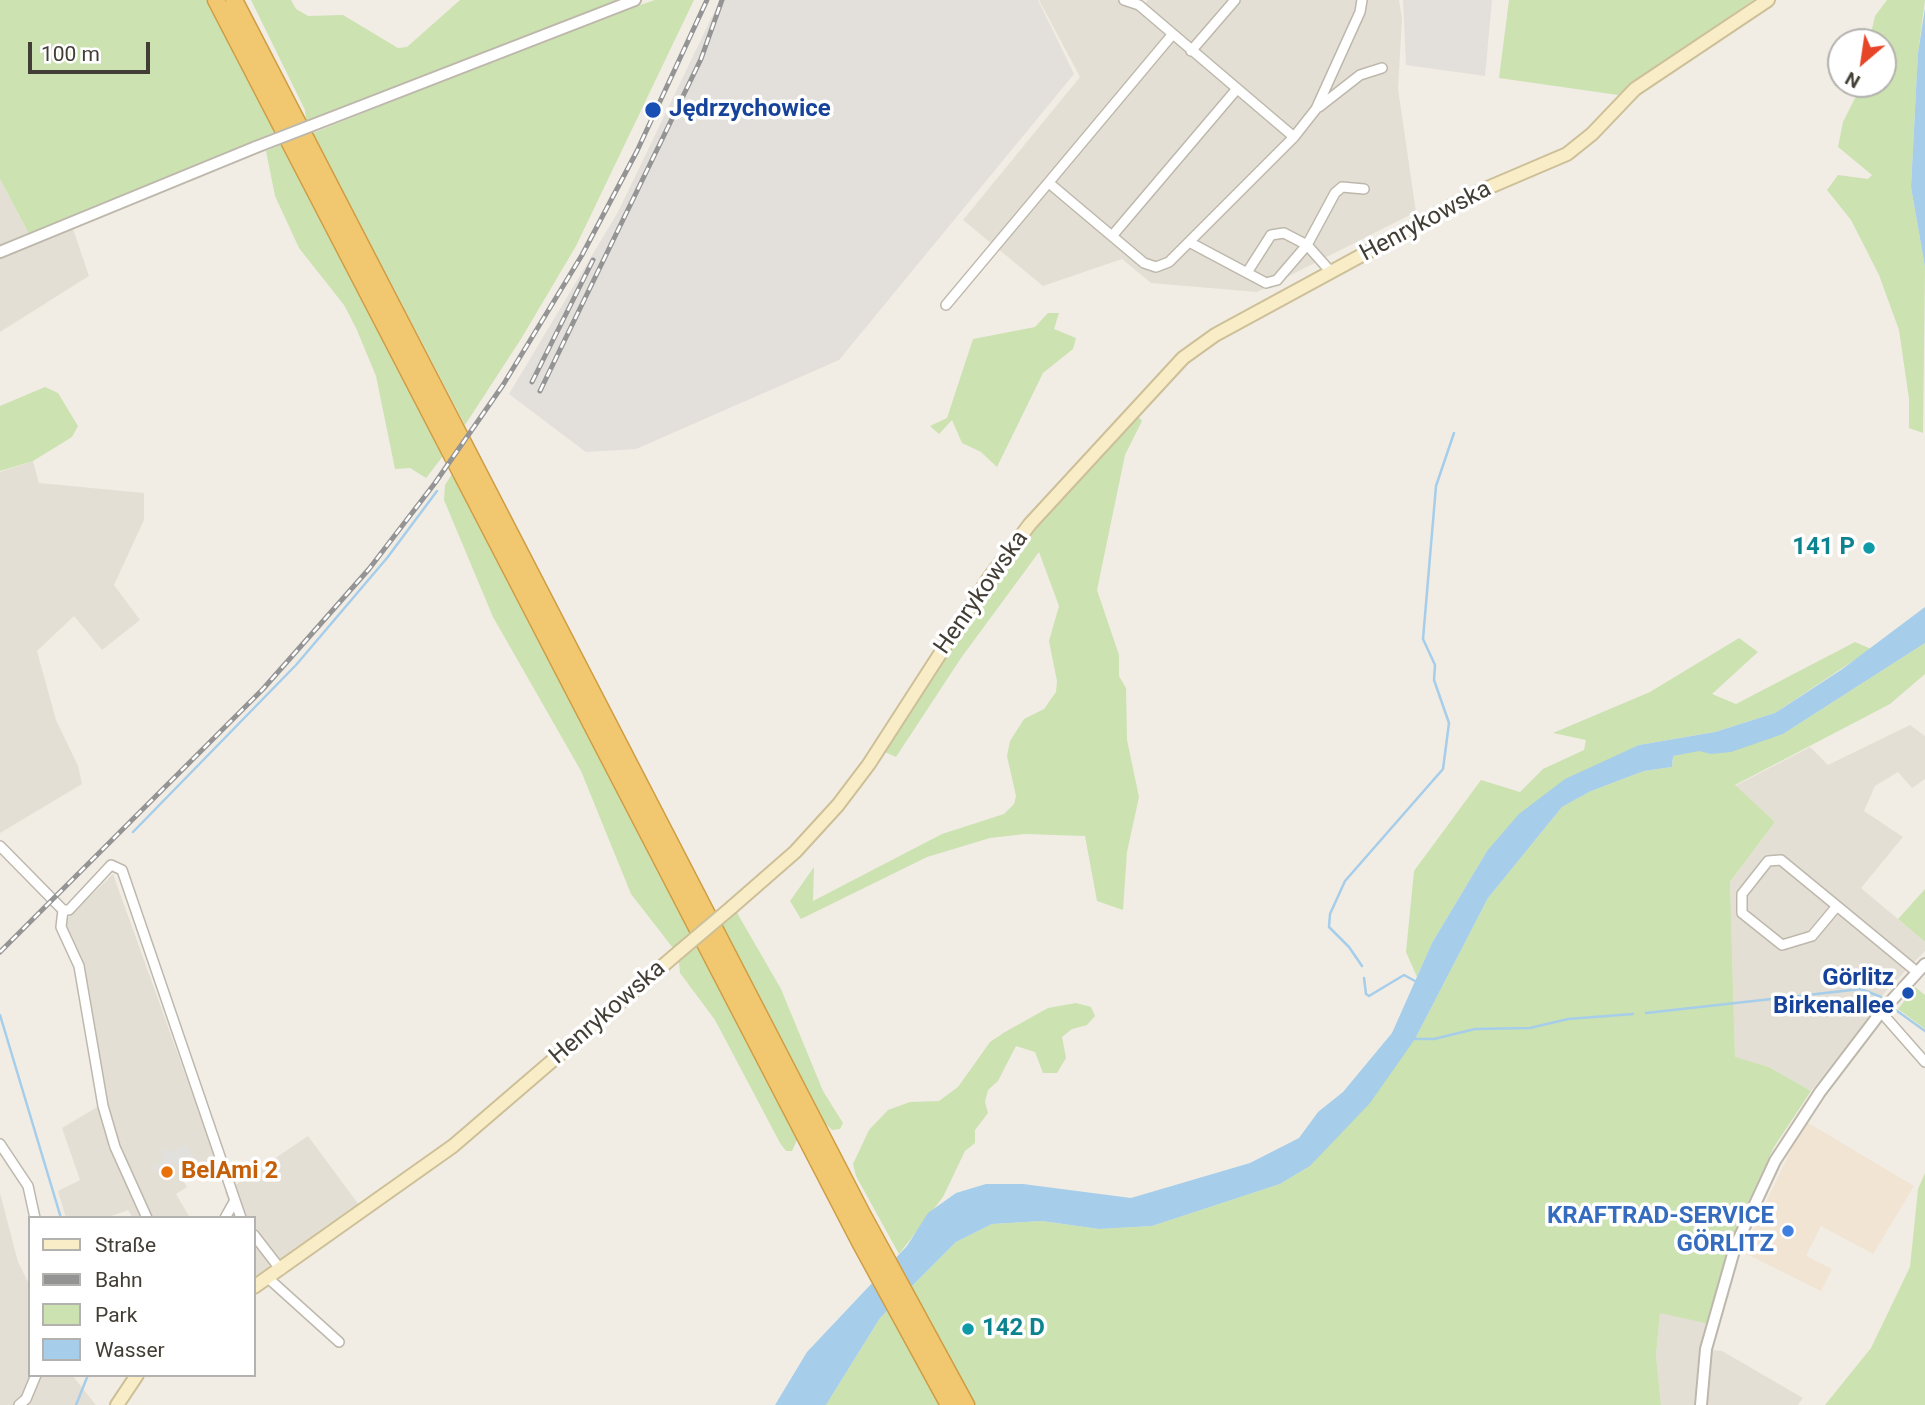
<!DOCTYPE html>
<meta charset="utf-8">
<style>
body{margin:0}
#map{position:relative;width:1925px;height:1405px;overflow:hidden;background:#f1ede5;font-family:Roboto,sans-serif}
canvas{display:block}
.legend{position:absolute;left:28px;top:1216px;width:228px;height:161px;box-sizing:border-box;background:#fff;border:2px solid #b4b2ae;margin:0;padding:9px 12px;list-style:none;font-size:21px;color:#433e35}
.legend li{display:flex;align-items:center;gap:14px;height:35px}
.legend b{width:35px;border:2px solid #b4b2ae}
.north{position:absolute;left:1827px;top:28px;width:70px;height:70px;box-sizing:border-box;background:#fff;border:2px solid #b4b2ae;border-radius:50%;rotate:209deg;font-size:19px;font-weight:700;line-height:28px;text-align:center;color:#433e35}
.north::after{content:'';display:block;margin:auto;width:24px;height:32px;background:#e64527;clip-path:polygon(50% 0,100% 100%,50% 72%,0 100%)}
.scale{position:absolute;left:28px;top:42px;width:122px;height:32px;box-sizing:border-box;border:4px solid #433e35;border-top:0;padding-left:9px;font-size:21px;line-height:24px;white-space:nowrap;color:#433e35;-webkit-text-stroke:5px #fff;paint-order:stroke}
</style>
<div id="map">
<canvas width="1925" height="1405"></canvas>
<ul class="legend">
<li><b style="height:9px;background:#f9edc7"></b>Straße</li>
<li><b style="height:9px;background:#949494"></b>Bahn</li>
<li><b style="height:19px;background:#cce2b1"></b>Park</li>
<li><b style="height:19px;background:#a6cde9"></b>Wasser</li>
</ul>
<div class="north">N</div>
<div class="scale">100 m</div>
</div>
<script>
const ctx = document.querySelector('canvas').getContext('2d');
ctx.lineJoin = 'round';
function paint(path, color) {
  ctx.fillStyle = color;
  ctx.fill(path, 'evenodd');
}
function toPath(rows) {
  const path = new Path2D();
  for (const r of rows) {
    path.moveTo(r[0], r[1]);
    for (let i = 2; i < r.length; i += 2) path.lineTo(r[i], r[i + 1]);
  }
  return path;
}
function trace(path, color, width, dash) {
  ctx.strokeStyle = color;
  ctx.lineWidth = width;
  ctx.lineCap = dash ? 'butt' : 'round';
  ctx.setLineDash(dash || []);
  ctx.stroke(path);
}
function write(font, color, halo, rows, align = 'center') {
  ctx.font = font + ' Roboto,sans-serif';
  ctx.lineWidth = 7;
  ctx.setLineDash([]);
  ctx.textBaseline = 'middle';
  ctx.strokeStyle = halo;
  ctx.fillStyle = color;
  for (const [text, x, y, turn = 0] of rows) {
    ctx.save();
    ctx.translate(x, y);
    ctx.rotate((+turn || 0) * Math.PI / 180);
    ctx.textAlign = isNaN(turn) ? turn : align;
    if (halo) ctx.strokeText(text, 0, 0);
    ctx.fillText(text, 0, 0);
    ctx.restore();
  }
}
paint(toPath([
 [1039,0,1138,0,1145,3,1148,0,1399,0,1402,19,1398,89,1416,212,1257,292,1151,283,1122,259,1043,286,963,220,1080,77],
 [0,179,29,234,69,217,89,276,0,332],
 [33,461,39,483,144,493,144,520,114,585,140,620,102,650,74,616,37,651,56,720,78,766,82,784,0,833,0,472],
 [1910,725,1925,736,1925,779,1912,788,1898,772,1875,786,1864,811,1903,837,1861,888,1925,942,1925,951,1885,992,1867,1020,1811,1091,1769,1067,1735,1058,1730,882,1775,822,1735,786,1810,747,1828,765],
 [113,874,216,1160,182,1179,187,1187,176,1194,190,1218,133,1218,128,1210,106,1218,66,1218,58,1191,80,1180,62,1128,104,1103,82,966,63,923],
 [308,1136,359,1205,254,1280,254,1218,219,1218,228,1200,225,1192],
 [0,1193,18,1262,30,1286,30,1375,72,1375,96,1405,0,1405],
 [1660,1312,1709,1324,1702,1349,1722,1351,1803,1398,1798,1405,1661,1405,1656,1355]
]), '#e4dfd4');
paint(toPath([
 [1805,1121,1914,1186,1873,1254,1821,1226,1806,1256,1832,1269,1821,1291,1742,1252]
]), '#f1e4d2');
paint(toPath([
 [720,0,1038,0,1074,74,839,360,636,449,586,452,509,394,618,212],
 [1403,0,1492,0,1485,76,1406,65]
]), '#e3dfda');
paint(toPath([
 [0,0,207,0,277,133,29,234,0,179],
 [251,0,291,0,296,9,308,16,343,15,398,48,407,47,460,0,619,0,306,121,305,110],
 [655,0,694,0,576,246,521,339,465,425,313,133,590,22],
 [1509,0,1753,0,1618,95,1499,78],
 [1887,0,1925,0,1918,53,1911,187,1925,267,1923,433,1909,428,1909,399,1899,330,1879,275,1851,220,1827,190,1838,175,1868,179,1872,175,1838,147,1843,122,1862,84,1883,84,1883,42,1872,42,1871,33,1875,16],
 [282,144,443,456,426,478,410,468,395,469,376,376,356,328,344,305,299,248,275,196,266,151],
 [1048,313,1059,313,1054,329,1076,338,1073,349,1043,373,997,467,981,452,962,443,952,420,939,434,930,426,947,418,973,339,1035,327],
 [45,387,58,393,78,426,72,437,33,461,0,471,0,406],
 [1136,414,1142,421,1125,455,1097,590,1119,655,1119,676,1126,688,1127,740,1139,797,1127,852,1123,910,1097,901,1085,836,1025,834,990,838,927,857,801,919,790,901,814,867,813,901,942,834,1004,814,1014,804,1016,796,1007,756,1010,741,1024,719,1044,709,1056,692,1057,681,1049,641,1059,606,1039,552,961,658,896,757,885,752,971,614,1033,526],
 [452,474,691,933,673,948,631,894,581,771,493,617,444,500,445,485],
 [1739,638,1758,652,1712,694,1736,704,1855,642,1871,649,1775,713,1715,732,1639,745,1487,851,1432,943,1417,977,1406,952,1414,871,1481,780,1520,792,1543,769,1584,750,1586,740,1553,733,1650,692],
 [1925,643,1925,674,1890,704,1735,785,1775,822,1730,882,1735,1057,1769,1067,1811,1091,1774,1147,1741,1217,1709,1324,1660,1313,1656,1355,1661,1405,968,1405,905,1293,956,1242,992,1224,1042,1221,1099,1229,1152,1226,1280,1184,1310,1166,1415,1039,1488,898,1562,807,1591,791,1644,771,1672,767,1673,756,1699,750,1711,754,1783,734],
 [1925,889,1925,942,1898,919],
 [736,911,781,989,823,1091,843,1123,840,1129,832,1130,825,1123,722,925],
 [697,946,797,1140,792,1151,786,1151,780,1143,715,1020,680,973,679,962],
 [1915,987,1925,995,1925,1029,1898,1009],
 [1076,1003,1091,1007,1095,1016,1087,1025,1072,1029,1062,1037,1066,1058,1057,1073,1043,1073,1035,1052,1016,1046,998,1081,988,1090,985,1102,988,1113,975,1130,975,1143,965,1151,943,1197,899,1254,856,1176,853,1164,869,1130,888,1110,910,1102,939,1101,958,1087,990,1042,1005,1032,1048,1008],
 [1925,1173,1925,1405,1825,1405,1871,1348,1910,1267,1918,1189],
 [893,1305,949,1405,826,1405,880,1318]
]), '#cce2b1');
paint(toPath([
 [186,1144,195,1160,178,1169,174,1162,156,1173,153,1167,163,1159,160,1151,168,1148,171,1152]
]), '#e2e0dd');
paint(toPath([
 [1925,8,1925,267,1911,187,1918,53],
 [1925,607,1925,643,1783,734,1731,752,1711,754,1699,751,1673,756,1672,767,1644,771,1591,791,1562,807,1488,898,1415,1039,1370,1103,1310,1166,1280,1184,1152,1226,1099,1229,1042,1221,992,1224,956,1242,880,1318,826,1405,775,1405,807,1352,907,1246,928,1213,956,1193,986,1184,1023,1184,1131,1198,1250,1163,1299,1138,1318,1112,1343,1092,1392,1033,1432,943,1487,851,1519,814,1565,779,1639,745,1715,732,1775,713,1841,670]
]), '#a6cde9');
trace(toPath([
 [133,832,296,665,387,558,437,491],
 [1362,966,1349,947,1329,927,1330,914,1345,881,1443,769,1449,723,1434,680,1435,665,1423,639,1436,486,1454,433],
 [1364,978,1366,994,1369,996,1404,975,1415,981],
 [1893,1008,1925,1031],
 [1646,1013,1861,989,1881,997],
 [0,1015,61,1218],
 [1412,1039,1434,1039,1475,1029,1530,1028,1568,1019,1633,1014],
 [76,1405,88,1375]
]), '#a6cde9', 2.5);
const minor = toPath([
 [1124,0,1139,5,1294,137],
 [1191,51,1235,0],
 [1319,107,1360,75,1382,68],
 [1049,183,1144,263,1156,267,1169,262,1294,137,1316,109,1360,12,1362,0],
 [1112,236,1236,90],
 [1189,242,1266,283,1277,280,1307,245,1331,272],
 [1248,271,1271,235,1284,233,1307,245,1335,193,1342,187,1364,189],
 [946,305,1172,35],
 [0,846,63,910,61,927,79,966,103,1106,115,1147,147,1218],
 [1837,906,1812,936,1782,945,1742,913,1742,894,1768,861,1781,860,1837,906,1917,972],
 [63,910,69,910,111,865,122,870,241,1218],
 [1881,1012,1925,1062],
 [0,1144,28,1186,35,1218],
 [225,1218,234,1202],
 [254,1235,281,1270],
 [268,1278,339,1342],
 [19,1405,26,1399,36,1375]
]);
const tertiary = toPath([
 [331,118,635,0],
 [0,252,256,147],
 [1701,1405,1706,1349,1735,1247,1775,1161,1820,1092,1881,1012,1925,964]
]);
const secondary = toPath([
 [732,907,795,852,838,805,869,764,989,578,1030,524,1183,358,1215,335,1478,192,1567,154,1592,134,1635,89,1768,0],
 [254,1287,453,1146,680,951],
 [117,1405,137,1375]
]);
const motorway = toPath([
 [216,0,861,1244,949,1405],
 [234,0,862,1214,966,1405]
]);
trace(minor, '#beb8ac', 12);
trace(tertiary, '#beb8ac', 14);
trace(secondary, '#cdc098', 16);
trace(motorway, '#cf9c42', 19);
trace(minor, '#fff', 9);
trace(tertiary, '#fff', 10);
trace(secondary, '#f9edc7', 12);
trace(motorway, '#f1c770', 16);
const rail = toPath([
 [532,382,593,260],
 [540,391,701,59,722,0],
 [0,952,263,689,369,569,435,483,503,385,582,255,637,151,707,0]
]);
trace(rail, '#949494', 5);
trace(rail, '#fff', 2.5, [8]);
const tertiaryBridge = toPath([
 [256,147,331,118]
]);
const secondaryBridge = toPath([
 [680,951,732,907]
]);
trace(tertiaryBridge, '#beb8ac', 14, []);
trace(secondaryBridge, '#cdc098', 16, []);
trace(tertiaryBridge, '#fff', 10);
trace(secondaryBridge, '#f9edc7', 12);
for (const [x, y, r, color] of [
 [653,110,9,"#1a4fb4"],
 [1869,548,7,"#0f9aa8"],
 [1908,993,7,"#1a4fb4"],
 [167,1172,7,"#e8710a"],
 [1788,1231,7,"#3f7fe0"],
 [968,1329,7,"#0f9aa8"]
]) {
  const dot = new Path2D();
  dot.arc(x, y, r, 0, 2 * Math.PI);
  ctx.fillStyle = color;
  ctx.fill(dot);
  trace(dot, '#fff', 2.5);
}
write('bold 24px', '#164399', '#fff', [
 ["Jędrzychowice",669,110],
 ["Görlitz",1894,979,"right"],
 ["Birkenallee",1894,1007,"right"]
], 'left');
write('24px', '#433e35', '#fff', [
 ["Henrykowska",1426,222,-28],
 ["Henrykowska",982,593,-55],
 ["Henrykowska",608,1013,-41]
]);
write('bold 24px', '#0d838f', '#fff', [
 ["141 P",1855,548],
 ["142 D",982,1329,"left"]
], 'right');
write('bold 24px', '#c56008', '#fff', [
 ["BelAmi 2",181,1172]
], 'left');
write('bold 24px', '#366cbe', '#fff', [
 ["KRAFTRAD-SERVICE",1774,1217],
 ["GÖRLITZ",1774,1245]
], 'right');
</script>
